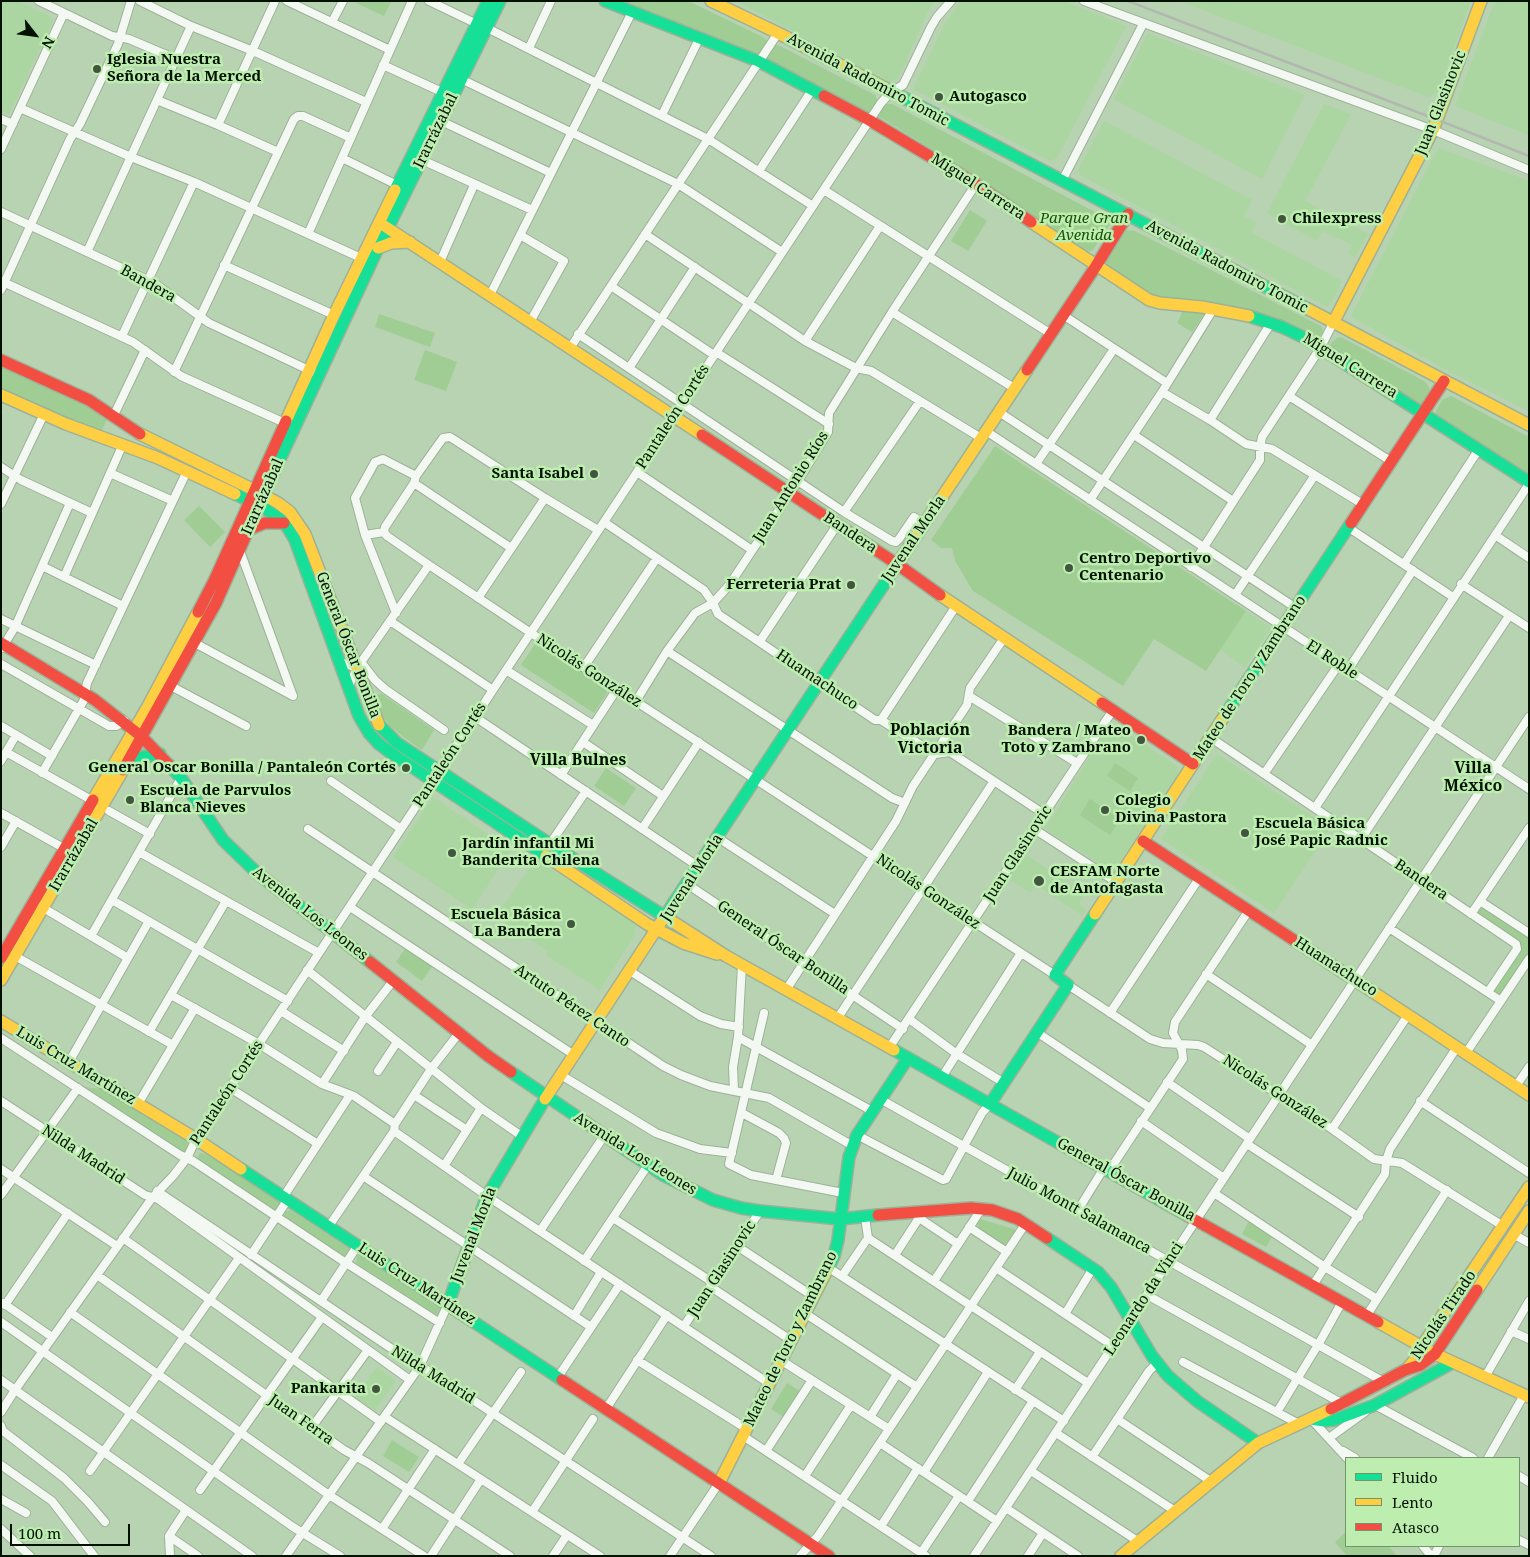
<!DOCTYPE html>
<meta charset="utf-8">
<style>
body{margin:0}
#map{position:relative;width:1530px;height:1557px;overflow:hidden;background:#b8d3b2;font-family:"Noto Serif",serif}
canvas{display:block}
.frame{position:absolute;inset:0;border:2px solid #021100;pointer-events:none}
.legend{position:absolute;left:1345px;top:1457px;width:175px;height:90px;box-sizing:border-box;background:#bdeeb0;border:1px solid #72966a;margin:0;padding:6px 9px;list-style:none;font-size:15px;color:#021100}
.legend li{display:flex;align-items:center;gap:10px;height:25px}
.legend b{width:25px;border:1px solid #72966a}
.north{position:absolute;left:10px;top:10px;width:50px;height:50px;-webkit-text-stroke:4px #bdeeb0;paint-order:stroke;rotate:120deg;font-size:14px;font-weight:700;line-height:20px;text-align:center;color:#021100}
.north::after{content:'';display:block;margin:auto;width:18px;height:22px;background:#021100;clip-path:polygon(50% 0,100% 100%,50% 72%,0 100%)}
.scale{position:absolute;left:10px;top:1524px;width:120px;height:22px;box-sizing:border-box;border:2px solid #021100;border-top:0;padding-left:6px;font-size:15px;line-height:18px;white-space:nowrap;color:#021100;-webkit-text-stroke:4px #bdeeb0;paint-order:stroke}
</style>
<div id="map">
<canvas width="1530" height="1557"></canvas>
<div class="frame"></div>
<ul class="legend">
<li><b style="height:6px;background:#16e098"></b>Fluido</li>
<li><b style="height:6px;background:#ffcf43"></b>Lento</li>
<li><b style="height:6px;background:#f24e42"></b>Atasco</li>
</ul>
<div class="north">N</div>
<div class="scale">100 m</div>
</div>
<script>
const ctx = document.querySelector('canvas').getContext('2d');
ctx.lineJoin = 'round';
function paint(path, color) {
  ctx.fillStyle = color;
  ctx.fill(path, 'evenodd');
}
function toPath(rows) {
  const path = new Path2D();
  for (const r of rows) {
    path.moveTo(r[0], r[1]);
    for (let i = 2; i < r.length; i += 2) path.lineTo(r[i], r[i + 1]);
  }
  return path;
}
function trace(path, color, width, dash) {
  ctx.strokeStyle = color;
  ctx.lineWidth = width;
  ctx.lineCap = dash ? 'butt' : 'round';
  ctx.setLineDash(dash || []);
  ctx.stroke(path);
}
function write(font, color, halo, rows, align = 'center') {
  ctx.font = font + ' "Noto Serif",serif';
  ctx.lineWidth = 5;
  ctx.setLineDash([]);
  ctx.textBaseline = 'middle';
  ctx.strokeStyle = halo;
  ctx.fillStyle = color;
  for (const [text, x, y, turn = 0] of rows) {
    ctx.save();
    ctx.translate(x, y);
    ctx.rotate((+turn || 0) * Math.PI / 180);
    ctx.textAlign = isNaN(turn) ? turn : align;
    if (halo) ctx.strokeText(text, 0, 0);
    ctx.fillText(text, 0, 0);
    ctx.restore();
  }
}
paint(toPath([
 [1,1,17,1,49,16,53,21,9,114,1,110],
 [736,1,936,1,929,9,898,79,889,82],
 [962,1,1064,1,1126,26,1057,158,1050,161,913,89,947,20],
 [1180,1,1471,1,1438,91,1428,97],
 [1495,1,1529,1,1529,135,1455,106],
 [1148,33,1305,95,1262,179,1114,99],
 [1324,104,1351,114,1305,201,1368,234,1355,257,1349,254,1352,245,1322,231,1317,241,1267,213],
 [1104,121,1252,200,1244,216,1256,223,1252,233,1342,281,1330,305,1325,306,1080,175,1078,170],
 [1438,148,1529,181,1529,411,1441,367,1352,317,1352,314],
 [1246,611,1271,628,1245,667,1220,650],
 [1113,724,1177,766,1178,774,1113,872,1045,829,1109,725],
 [1217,754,1330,828,1274,913,1161,839],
 [433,797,511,850,472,909,393,857],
 [1022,852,1084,894,1079,904,1086,910,1082,915,1036,885,1030,893,1006,877],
 [536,859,636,925,634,936,600,990,546,955,548,951,496,916],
 [377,1367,396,1381,374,1411,355,1397]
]), '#abd5a1');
paint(toPath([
 [357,1,390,1,391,2,384,16,356,3],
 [613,1,688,1,761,36,772,44,780,46,875,95,877,99,887,104,892,104,1106,218,1110,222,1110,224,1093,250,1088,252,975,176,885,120,759,59],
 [970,210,987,221,968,251,951,241],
 [1129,230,1135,231,1321,326,1323,331,1320,337,1317,339,1282,321,1252,312,1172,300,1156,297,1147,293,1109,267,1106,263,1126,231],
 [1184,309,1203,312,1204,314,1192,332,1177,323],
 [379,314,435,333,430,347,375,327],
 [1341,337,1424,381,1429,387,1430,393,1425,401,1421,404,1417,403,1331,347,1330,344,1337,338],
 [425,350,457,362,446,391,414,380],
 [1,363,93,405,108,417,101,432,67,420,1,390],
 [1451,396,1529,437,1529,477,1435,415,1437,409,1442,400],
 [995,446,1246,611,1206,671,1154,639,1123,686,973,591,955,561,952,548,941,548,931,540],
 [199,506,225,532,210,547,184,520],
 [537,641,605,686,607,693,594,713,521,665],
 [382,694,434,730,422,750,405,738,390,726,383,717,373,695],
 [1115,763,1138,778,1130,791,1107,776],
 [606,768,636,788,624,806,594,786],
 [1090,799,1120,819,1110,835,1080,815],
 [1480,906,1529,938,1529,951,1500,995,1497,996,1491,992,1520,947,1476,913],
 [406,947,433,965,422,981,396,962],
 [85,1087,100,1089,188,1142,190,1146,188,1153,184,1152],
 [200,1153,206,1154,279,1200,281,1202,281,1204,278,1209,273,1209,196,1159],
 [290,1210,350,1249,352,1252,347,1258,284,1217,285,1212],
 [980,1219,1014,1229,1017,1232,1006,1248,979,1229,977,1223],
 [1249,1221,1273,1235,1266,1247,1242,1234],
 [362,1252,439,1305,443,1312,440,1317,356,1263,357,1256],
 [787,1383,800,1391,784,1417,771,1409],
 [392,1440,419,1457,409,1472,383,1456],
 [1346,1532,1346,1546,1388,1546,1397,1556,1347,1556,1335,1542]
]), '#9fcd94');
const street = toPath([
 [39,1,112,36,129,39,176,59],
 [140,1,191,26,253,51,366,102],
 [287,1,390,50],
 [429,1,477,24],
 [1084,1,1433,130,1529,170],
 [332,22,343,1],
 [487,28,708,139,813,206],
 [529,48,551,1],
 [383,65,444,93],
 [461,79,678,184,782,252],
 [157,100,218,125,278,152],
 [20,108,131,157,194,182,361,258],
 [662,115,699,39],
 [1,119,13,124],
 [441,121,551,173],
 [218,125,275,1],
 [1,149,64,13],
 [342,158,397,185],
 [422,160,532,210],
 [759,171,812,90],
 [1062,181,1143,24],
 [824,190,1051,334],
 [1,212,154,283,209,323,313,372],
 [308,234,412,1],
 [645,234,805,341,856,368,871,371,981,438],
 [520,235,564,261,530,322],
 [87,252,191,26],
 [440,262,474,185],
 [224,265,334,315],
 [1,281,133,342,181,376,287,424],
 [611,286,714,355],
 [1,290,70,139,80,124,118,44,131,1],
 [490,295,632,12],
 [892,312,1014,388],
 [1063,315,1167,383],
 [578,334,844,512,892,541,896,542,899,539,914,517,924,524],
 [122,336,194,182],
 [805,341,880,226],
 [570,348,778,33],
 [716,352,829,424],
 [629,368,695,267],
 [174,372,294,119,298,116,303,116,351,138],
 [1162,392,1210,420,1246,444,1272,449,1364,505],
 [1289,396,1392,462],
 [999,412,1296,608],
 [114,415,145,350],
 [1210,420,1271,323],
 [986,431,1529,789],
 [1134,435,1233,501],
 [1036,464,1114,349],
 [1,467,21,480,92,513],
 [637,472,752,550],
 [110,473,173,501],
 [414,483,511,548],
 [1090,500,1162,392,1214,308],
 [1,504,44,414],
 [844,512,920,401],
 [604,522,704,590,713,603,718,614,875,720,881,720,935,754,950,752,1044,814],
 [1349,528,1453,597],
 [384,532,387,536,429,565,531,633,1055,975],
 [384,532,385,527,414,483,416,476,443,438,450,437,545,498,598,530],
 [365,535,384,532],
 [1495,535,1529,558],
 [240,551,293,696],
 [1404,564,1479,449],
 [42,566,123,606],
 [1191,567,1260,460,1260,448,1262,437,1321,347,1333,323],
 [64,577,123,444],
 [1461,584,1529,628],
 [1235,595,1315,475],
 [478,598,545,498],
 [396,613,365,535,355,498,375,462,383,459,416,476],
 [1,619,96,665],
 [390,621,493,690],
 [760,641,837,525],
 [193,642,293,696],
 [2,648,15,627,70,503],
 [667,651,892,798,905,803],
 [338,661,357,668,348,688],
 [361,662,375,680,385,689,444,730],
 [1,664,109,726,116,726,125,721],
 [584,667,657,558],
 [357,668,429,565],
 [506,670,593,725],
 [1348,670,1413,570],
 [169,685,246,726],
 [969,696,1077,763],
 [636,701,667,651,695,613,713,603,730,584,798,481,828,432,829,413,892,312,976,184],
 [475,717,699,867],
 [881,720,956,606],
 [1,726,52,756],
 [1211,738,1516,944,1517,949,1488,992],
 [583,742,663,796],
 [6,752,93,801],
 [1,761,16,735],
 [42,773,84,700,87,683,187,471],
 [1264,774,1339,664],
 [561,775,617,689],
 [331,781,401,829],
 [1315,808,1529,484],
 [109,811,150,834],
 [1,813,67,850],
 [308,829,663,1066,681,1075,710,1086,769,1098,853,1146],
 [642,829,699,742],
 [1034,829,1116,882],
 [718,838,835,914],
 [1361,839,1509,616],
 [550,844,586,791],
 [1,847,16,821],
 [139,852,319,953],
 [687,884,903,1029],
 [112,900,288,1001],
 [1480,901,1529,828],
 [40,906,128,958],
 [350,907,574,1055],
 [1471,914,1480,901,1529,933],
 [1389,928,1501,1001],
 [91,936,181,778],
 [15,956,173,1045],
 [307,970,481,1108,523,1137],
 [630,971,700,1016,721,1024,739,1027],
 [1206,974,1312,1045],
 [1068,985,1150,1039,1163,1043,1198,1045,1204,1047,1332,1129,1374,1159,1402,1163,1503,1226],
 [786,990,896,821,913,786,967,705,970,688,1004,638],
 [171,995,259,1044,322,1084,354,1096,395,1124],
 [281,1011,344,1051],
 [764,1013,729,1164,751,1175,843,1193],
 [1110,1013,1200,877],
 [837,1019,994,781],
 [909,1019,957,1054,1004,1083],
 [149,1032,226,901],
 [1038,1033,1150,1108],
 [738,1037,872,1111],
 [1,1038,180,1155,193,1161,346,1263,440,1323],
 [889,1048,1113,710],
 [1466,1053,1529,959],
 [69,1062,149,921],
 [378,1071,397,1042],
 [561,1075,656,1133,700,1149,732,1153],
 [942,1077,1021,953],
 [1167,1082,1250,1139],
 [322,1084,365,1017,393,981],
 [1516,1086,1529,1067],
 [230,1088,318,1144],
 [734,1091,733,1067,738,1037,742,965],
 [414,1095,467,1130],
 [880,1099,1384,1382],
 [1,1101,145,1195,158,1199,410,1380],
 [1420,1101,1529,1173],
 [138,1104,195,1008],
 [742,1113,779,1133,784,1138,786,1143,776,1180],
 [1141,1121,1224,1178],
 [1332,1129,1408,1015],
 [394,1131,487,1196,770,1384],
 [857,1135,943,1180,946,1179,982,1113,990,1104],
 [1247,1144,1359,1217],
 [444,1166,481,1108],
 [1,1169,117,1246],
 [1109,1171,1183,1059,1182,1050,1173,1033,1175,1022,1249,910],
 [363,1176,591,1327],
 [157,1191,410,1361,427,1370,711,1556],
 [1214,1193,1325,1267,1377,1299],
 [1,1195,78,1088],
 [284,1196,350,1095],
 [1078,1210,1104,1168],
 [613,1218,709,1280,714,1289,792,1341],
 [919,1218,958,1244],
 [329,1226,394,1131,395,1124,431,1069,459,1033],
 [969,1227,1007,1252],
 [540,1231,604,1136],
 [1513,1234,1529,1243],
 [123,1238,381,1422],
 [868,1238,1088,1383],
 [737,1246,814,1297],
 [251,1255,288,1199],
 [895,1255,919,1218,919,1211],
 [584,1261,648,1165],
 [829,1268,1064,1421],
 [996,1268,1113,1346],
 [97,1275,344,1450,368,1463,510,1556],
 [842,1276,868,1238,865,1217],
 [934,1281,982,1208],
 [1313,1285,1385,1174,1386,1161,1390,1149,1457,1047],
 [1147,1295,1343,1404],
 [321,1301,358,1245],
 [3,1303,52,1337],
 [5,1305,68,1213],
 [70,1312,329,1495,424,1556],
 [806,1314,917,1387],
 [1065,1314,1093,1268],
 [1367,1315,1447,1190],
 [574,1316,601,1272],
 [1,1322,293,1527,340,1556],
 [684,1326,760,1211],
 [1511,1331,1529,1339],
 [637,1360,747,1429],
 [782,1361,889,1429],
 [1183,1362,1299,1424],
 [558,1377,620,1284],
 [1485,1377,1529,1301],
 [1,1380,252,1556],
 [1015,1390,1040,1352],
 [1374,1406,1375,1405,1473,1458],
 [606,1409,667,1315],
 [1,1412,15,1390,152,1198,173,1176,187,1158,196,1139,881,103,891,92,903,85,931,27,937,17,951,1],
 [1277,1412,1318,1345,1342,1302],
 [385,1417,600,1556],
 [870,1417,897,1374],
 [1117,1419,1212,1482],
 [1311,1419,1347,1458],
 [1,1426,3,1431,64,1478,88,1502,105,1522],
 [312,1427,368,1350],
 [1056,1433,1175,1511],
 [743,1436,926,1556],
 [1329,1438,1365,1412],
 [880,1443,997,1521],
 [766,1451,812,1380],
 [1343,1451,1355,1458],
 [1092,1457,1149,1371,1157,1363],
 [1488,1458,1524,1395],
 [458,1464,521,1372],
 [1,1465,52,1501,94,1556],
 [90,1471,239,1258],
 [1031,1471,1139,1542],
 [924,1472,988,1372],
 [805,1476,851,1405],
 [1519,1476,1529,1482],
 [200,1490,322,1317],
 [1,1499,26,1513],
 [968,1501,1033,1401],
 [1006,1508,1078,1556],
 [532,1512,593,1419],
 [881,1526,918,1468],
 [1,1529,30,1556],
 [382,1529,435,1449],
 [169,1536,198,1556],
 [1519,1540,1529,1545],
 [1423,1546,1431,1556],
 [921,1553,959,1496],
 [170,1556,169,1536,186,1510],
 [286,1556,420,1366,448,1304],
 [431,1556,481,1479],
 [553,1556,567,1535],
 [670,1556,719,1483],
 [800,1556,818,1536,1026,1223],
 [974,1556,1529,717],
 [1028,1556,1043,1533],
 [1434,1556,1439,1546]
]);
const fast = toPath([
 [605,1,758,61,824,96],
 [885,88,1308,309],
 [395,190,488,1],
 [1249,316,1282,327,1307,339,1529,482],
 [273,474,378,248,500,1],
 [235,494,264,508,279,518,288,528,295,540,359,716,369,733,379,744,391,753,546,856],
 [1223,718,1351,523],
 [379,725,397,743,550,844,667,918],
 [127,762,142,757,160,754],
 [169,765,181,778,223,840,256,872,370,962],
 [661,922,900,560],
 [894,1050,1188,1216],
 [511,1072,663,1175,713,1200,741,1208,760,1211,840,1219,878,1215],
 [990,1104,1068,985,1055,975,1095,914],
 [241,1169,562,1380],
 [1047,1238,1098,1272,1111,1287,1152,1356,1168,1376,1197,1401,1258,1443],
 [828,1268,834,1256,838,1240,849,1157,857,1135,908,1058],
 [448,1304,487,1196,545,1099],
 [1311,1419,1324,1421,1334,1420,1375,1405,1452,1363]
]);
const slow = toPath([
 [711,1,778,33,885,88],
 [1031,222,1149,300,1160,303,1202,307,1249,316],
 [383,225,702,435],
 [378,248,391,243,410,242],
 [1308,309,1529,425],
 [1333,323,1433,130,1481,1],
 [1,395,66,424,158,458,235,494],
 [286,421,334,315,395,190],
 [140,434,254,490,278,503,290,512,305,534,379,725],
 [900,560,1027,370],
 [940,595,1102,703],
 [93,800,147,708,198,612],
 [546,856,647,924,683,943,717,954],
 [1095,914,1223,718],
 [667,918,726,956,894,1050],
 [1341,971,1529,1095],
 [1,980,123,770],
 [1,1021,196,1139,241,1169],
 [545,1099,661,922],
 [1477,1290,1529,1211],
 [1378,1322,1435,1354,1529,1397],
 [1407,1369,1418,1356,1422,1346,1529,1187],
 [719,1483,828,1268],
 [1121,1556,1258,1443,1331,1409]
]);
const jam = toPath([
 [824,96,869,120,976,184,1031,222],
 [1,360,89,400,140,434],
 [1027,370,1096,266,1128,214],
 [702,435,897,564,940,595],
 [1351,523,1444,381],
 [248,530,265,523,284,523],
 [198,612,214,581,286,421],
 [1,643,95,700,142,737,169,765],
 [1102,703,1193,764],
 [123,770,216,603,273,474],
 [1143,841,1341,971],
 [1,958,93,800],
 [370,962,488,1056,511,1072],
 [878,1215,971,1208,992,1210,1018,1219,1047,1238],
 [1188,1216,1378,1322],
 [562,1380,829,1556],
 [1331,1409,1405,1370,1420,1365,1435,1354,1477,1290]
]);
trace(street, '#9db198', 10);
trace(fast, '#9db198', 14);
trace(slow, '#9db198', 14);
trace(jam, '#9db198', 14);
trace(street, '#f4f8f3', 8);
trace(fast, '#16e098', 11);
trace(slow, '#ffcf43', 11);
trace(jam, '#f24e42', 11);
trace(toPath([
 [1128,1,1438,120,1529,156]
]), '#b1b8af', 2.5);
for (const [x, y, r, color] of [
 [97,69,5,"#42553e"],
 [939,97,5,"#42553e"],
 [1282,219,5,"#42553e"],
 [594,474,5,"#42553e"],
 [1069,568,5,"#42553e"],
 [851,585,5,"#42553e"],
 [1141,740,5,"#42553e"],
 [406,768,5,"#42553e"],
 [130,800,5,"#42553e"],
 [1105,810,5,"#42553e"],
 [1245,833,5,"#42553e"],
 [452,853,5,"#42553e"],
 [1039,881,6,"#42553e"],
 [571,924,5,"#42553e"],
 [376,1389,5,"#42553e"]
]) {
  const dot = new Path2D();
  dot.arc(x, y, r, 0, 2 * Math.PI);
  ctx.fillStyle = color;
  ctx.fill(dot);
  trace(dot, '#bdeeb0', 2);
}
write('bold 15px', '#021100', '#bdeeb0', [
 ["Iglesia Nuestra",107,60],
 ["Señora de la Merced",107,77],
 ["Autogasco",949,97],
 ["Chilexpress",1292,219],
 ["Santa Isabel",584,474,"right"],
 ["Centro Deportivo",1079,559],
 ["Centenario",1079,576],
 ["Ferreteria Prat",841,585,"right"],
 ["Bandera / Mateo",1131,731,"right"],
 ["Toto y Zambrano",1131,748,"right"],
 ["General Oscar Bonilla / Pantaleón Cortés",396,768,"right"],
 ["Escuela de Parvulos",140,791],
 ["Blanca Nieves",140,808],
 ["Colegio",1115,801],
 ["Divina Pastora",1115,818],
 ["Escuela Básica",1255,824],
 ["José Papic Radnic",1255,841],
 ["Jardín infantil Mi",462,844],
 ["Banderita Chilena",462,861],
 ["CESFAM Norte",1050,872],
 ["de Antofagasta",1050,889],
 ["Escuela Básica",561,915,"right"],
 ["La Bandera",561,932,"right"],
 ["Pankarita",366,1389,"right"]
], 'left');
write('15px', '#021100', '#bdeeb0', [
 ["Avenida Radomiro Tomic",868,80,28],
 ["Juan Glasinovic",1441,103,-68],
 ["Irarrázabal",436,131,-64],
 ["Miguel Carrera",978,187,33],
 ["Avenida Radomiro Tomic",1227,267,28],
 ["Bandera",148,284,29],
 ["Miguel Carrera",1350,366,32],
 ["Pantaleón Cortés",673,417,-57],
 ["Juan Antonio Ríos",791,487,-58],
 ["Irarrázabal",263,497,-66],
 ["Bandera",850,533,34],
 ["Juvenal Morla",914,539,-56],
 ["General Óscar Bonilla",348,645,69],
 ["El Roble",1332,660,33],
 ["Nicolás González",589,671,33],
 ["Mateo de Toro y Zambrano",1250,678,-57],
 ["Huamachuco",817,680,34],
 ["Pantaleón Cortés",450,755,-57],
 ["Juan Glasinovic",1018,854,-57],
 ["Irarrázabal",74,855,-60],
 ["Juvenal Morla",692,878,-57],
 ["Bandera",1421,880,34],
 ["Nicolás González",928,892,34],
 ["Avenida Los Leones",310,914,38],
 ["General Óscar Bonilla",783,948,34],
 ["Huamachuco",1336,967,33],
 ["Artuto Pérez Canto",572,1006,34],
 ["Luis Cruz Martínez",76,1066,31],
 ["Nicolás González",1275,1092,33],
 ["Pantaleón Cortés",227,1093,-57],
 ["Avenida Los Leones",635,1154,32],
 ["Nilda Madrid",83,1155,33],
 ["General Óscar Bonilla",1126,1180,29],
 ["Julio Montt Salamanca",1079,1211,29],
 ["Juvenal Morla",474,1235,-69],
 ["Juan Glasinovic",722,1269,-57],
 ["Luis Cruz Martínez",417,1284,33],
 ["Leonardo da Vinci",1144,1299,-57],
 ["Nicolás Tirado",1444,1315,-56],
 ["Mateo de Toro y Zambrano",791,1339,-64],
 ["Nilda Madrid",433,1375,32],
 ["Juan Ferra",301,1420,35]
]);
write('italic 15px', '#1d500b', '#bdeeb0', [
 ["Parque Gran",1084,219],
 ["Avenida",1084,236]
]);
write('bold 16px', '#021100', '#bdeeb0', [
 ["Población",930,730],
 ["Victoria",930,748],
 ["Villa Bulnes",578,760],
 ["Villa",1473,768],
 ["México",1473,786]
]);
</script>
